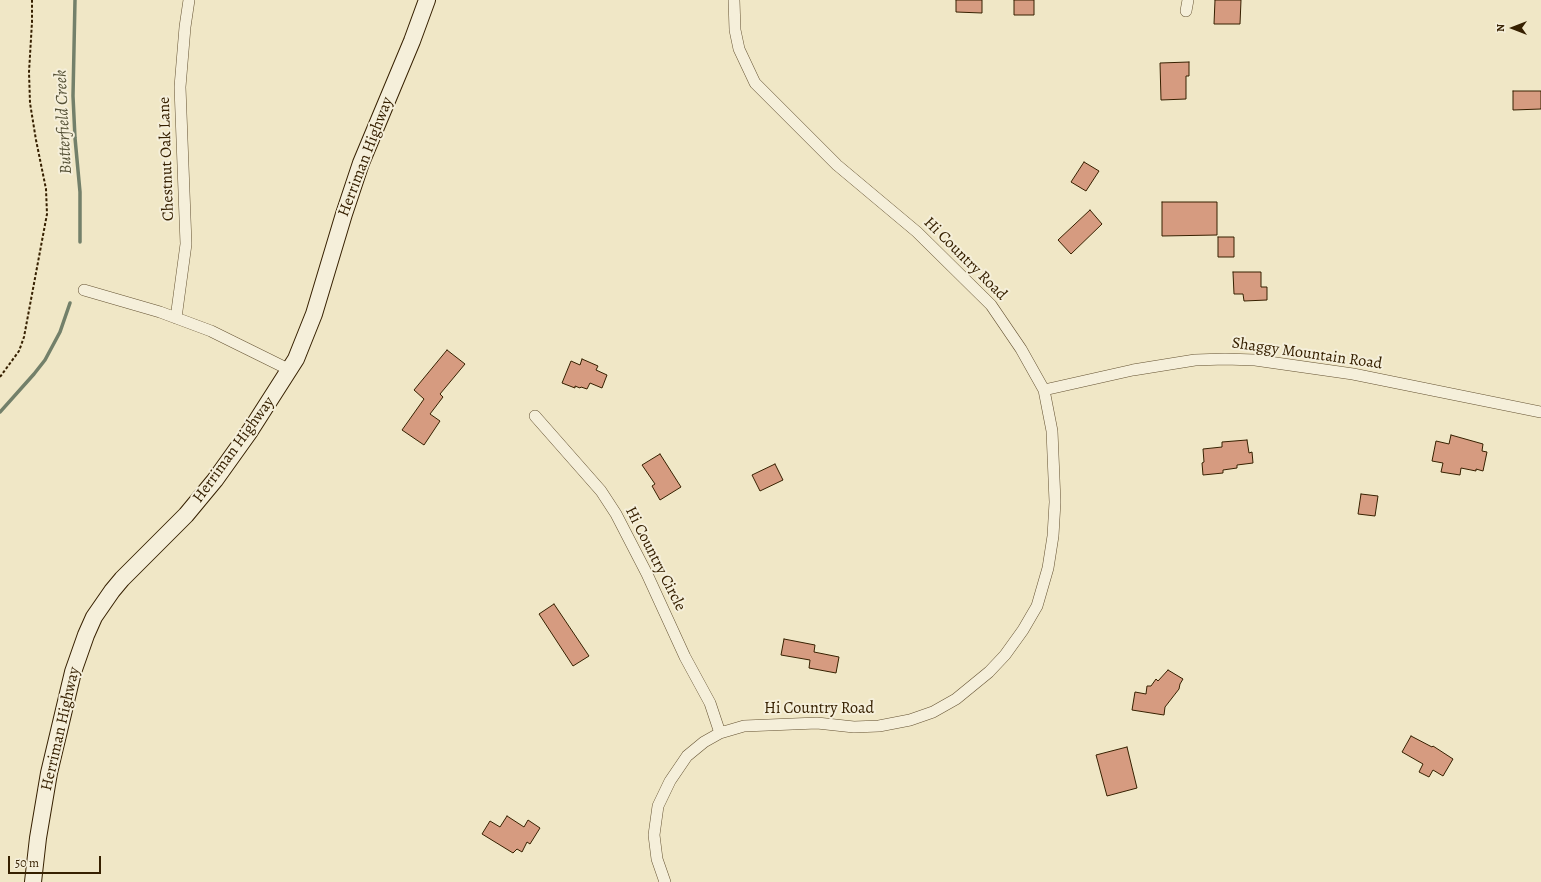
<!DOCTYPE html>
<style>
body{margin:0}
#map{position:relative;width:1541px;height:882px;overflow:hidden;background:#f0e7c6;font-family:Alegreya,serif}
canvas{display:block}
.north{position:absolute;left:1493px;top:8px;width:40px;height:40px;-webkit-text-stroke:3px #f5efda;paint-order:stroke;rotate:270deg;font-size:11px;font-weight:700;line-height:16px;text-align:center;color:#362000}
.north::after{content:'';display:block;margin:auto;width:14px;height:18px;background:#362000;clip-path:polygon(50% 0,100% 100%,50% 72%,0 100%)}
.scale{position:absolute;left:8px;top:856px;width:93px;height:18px;box-sizing:border-box;border:2px solid #362000;border-top:0;padding-left:5px;font-size:12px;line-height:14px;white-space:nowrap;color:#362000;-webkit-text-stroke:3px #f5efda;paint-order:stroke}
</style>
<div id="map">
<canvas width="1541" height="882"></canvas>
<div class="north">N</div>
<div class="scale">50 m</div>
</div>
<script>
const ctx = document.querySelector('canvas').getContext('2d');
ctx.lineJoin = 'round';
function toPath(rows) {
  const path = new Path2D();
  for (const r of rows) {
    path.moveTo(r[0], r[1]);
    for (let i = 2; i < r.length; i += 2) path.lineTo(r[i], r[i + 1]);
  }
  return path;
}
function trace(path, color, width, dash) {
  ctx.strokeStyle = color;
  ctx.lineWidth = width;
  ctx.lineCap = dash ? 'butt' : 'round';
  ctx.setLineDash(dash || []);
  ctx.stroke(path);
}
function paint(path, color) {
  ctx.fillStyle = color;
  ctx.fill(path, 'evenodd');
}
function write(font, color, halo, rows, align = 'center') {
  ctx.font = font + ' Alegreya,serif';
  ctx.lineWidth = 4;
  ctx.setLineDash([]);
  ctx.textBaseline = 'middle';
  ctx.strokeStyle = halo;
  ctx.fillStyle = color;
  for (const [text, x, y, turn = 0] of rows) {
    ctx.save();
    ctx.translate(x, y);
    ctx.rotate((+turn || 0) * Math.PI / 180);
    ctx.textAlign = isNaN(turn) ? turn : align;
    if (halo) ctx.strokeText(text, 0, 0);
    ctx.fillText(text, 0, 0);
    ctx.restore();
  }
}
trace(toPath([
 [75,0,73,96,75,138,80,192,80,242],
 [0,412,34,374,45,360,60,332,70,303]
]), '#73806a', 3.5);
const building = toPath([
 [956,0,982,0,982,13,956,12,956,0],
 [1014,0,1034,0,1034,15,1014,15,1014,0],
 [1215,0,1241,0,1240,24,1214,24,1215,0],
 [1189,62,1189,76,1186,76,1186,99,1161,100,1160,63,1189,62],
 [1513,91,1541,91,1541,109,1513,110,1513,91],
 [1084,162,1099,171,1086,191,1071,182,1084,162],
 [1162,202,1217,202,1217,235,1162,236,1162,202],
 [1090,210,1102,224,1071,254,1058,240,1090,210],
 [1218,237,1234,237,1234,257,1218,257,1218,237],
 [1233,272,1261,272,1261,287,1267,287,1267,300,1244,301,1243,294,1234,294,1233,272],
 [447,350,465,364,440,394,443,397,430,414,440,421,424,445,402,430,424,399,414,390,447,350],
 [582,359,598,366,596,370,607,375,602,388,590,383,587,389,581,387,580,388,575,386,575,388,562,383,571,361,580,365,582,359],
 [1451,435,1483,444,1482,451,1487,452,1483,471,1476,469,1476,471,1461,468,1460,475,1441,472,1443,463,1432,461,1436,441,1449,444,1451,435],
 [1247,440,1249,453,1252,452,1253,463,1237,465,1237,468,1223,470,1223,473,1203,475,1202,463,1204,462,1203,449,1222,447,1222,442,1247,440],
 [660,454,681,487,660,500,652,486,655,484,642,465,660,454],
 [775,464,783,480,760,491,752,475,775,464],
 [1361,494,1378,496,1375,516,1358,514,1361,494],
 [554,604,589,656,573,666,539,614,554,604],
 [784,639,815,645,814,652,839,657,836,673,809,668,810,660,781,655,784,639],
 [1168,670,1183,679,1180,684,1179,689,1165,707,1164,715,1132,710,1135,692,1146,694,1147,686,1151,686,1156,679,1158,681,1168,670],
 [1411,736,1432,747,1433,746,1453,759,1443,776,1433,770,1429,777,1419,772,1423,764,1402,752,1411,736],
 [1127,747,1137,788,1107,796,1096,755,1127,747],
 [507,816,524,827,528,820,540,828,530,844,527,842,522,852,517,849,513,853,482,834,490,821,500,827,507,816]
]);
paint(building, '#d69b80');
trace(building, '#362000', 1);
const street = toPath([
 [1186,11,1188,0],
 [84,290,160,312,211,331,290,370],
 [176,318,186,244,180,87,185,27,189,0],
 [1044,390,1133,370,1195,360,1225,359,1255,360,1353,374,1541,412],
 [535,416,601,491,616,514,647,574,685,657,710,703,720,733],
 [665,882,657,859,654,835,658,806,670,781,687,756,704,742,720,733,744,726,817,723,854,727,879,726,910,720,933,712,956,699,989,672,1005,655,1023,630,1037,606,1048,568,1053,536,1055,502,1052,431,1044,390,1021,349,991,305,917,232,837,165,755,83,739,49,735,30,734,0]
]);
const secondary = toPath([
 [33,882,38,838,49,773,73,672,86,635,94,617,112,591,122,579,186,515,215,480,250,431,296,359,314,314,344,214,361,163,412,41,427,0]
]);
trace(street, '#645232', 12);
trace(secondary, '#362000', 18);
trace(toPath([
 [0,377,19,351,24,337,47,214,46,189,36,140,30,103,29,72,32,22,32,0]
]), '#362000', 2, [3, 2]);
trace(street, '#f5efda', 11);
trace(secondary, '#f5efda', 16);
write('16px', '#362000', '#f5efda', [
 ["Herriman Highway",366,157,-69],
 ["Chestnut Oak Lane",167,159,-92],
 ["Hi Country Road",965,259,45],
 ["Shaggy Mountain Road",1307,354,8],
 ["Herriman Highway",234,450,-54],
 ["Hi Country Circle",655,559,63],
 ["Hi Country Road",819,709],
 ["Herriman Highway",61,729,-77]
]);
write('italic 17px', '#545035', '#f5efda', [
 ["Butterfield Creek",64,122,-93]
]);
</script>
